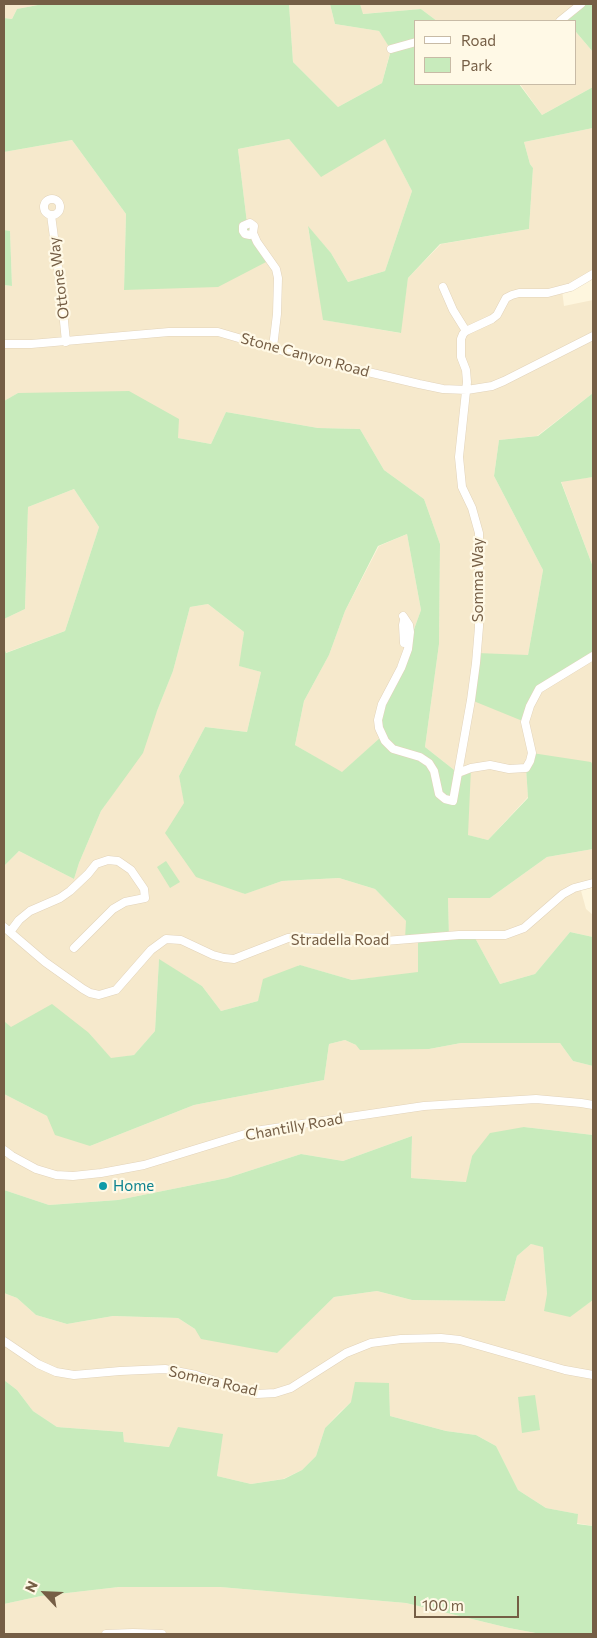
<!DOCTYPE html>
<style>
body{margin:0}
#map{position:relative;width:597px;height:1638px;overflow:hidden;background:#fef6de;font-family:Commissioner,sans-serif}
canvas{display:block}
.frame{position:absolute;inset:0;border:5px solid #755e45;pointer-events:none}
.legend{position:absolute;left:414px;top:20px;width:162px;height:65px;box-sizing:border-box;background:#fff9e6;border:1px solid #c8bba6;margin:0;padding:6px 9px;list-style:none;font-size:15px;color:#755e45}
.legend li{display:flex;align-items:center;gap:10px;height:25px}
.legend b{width:25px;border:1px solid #c8bba6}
.north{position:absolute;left:20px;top:1568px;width:50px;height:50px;-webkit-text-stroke:4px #fff9e6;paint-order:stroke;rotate:295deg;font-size:14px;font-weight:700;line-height:20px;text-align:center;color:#755e45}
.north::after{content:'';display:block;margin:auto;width:18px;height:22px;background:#755e45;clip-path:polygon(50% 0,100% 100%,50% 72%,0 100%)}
.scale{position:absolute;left:414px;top:1596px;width:105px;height:22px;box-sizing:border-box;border:2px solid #755e45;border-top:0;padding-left:6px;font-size:15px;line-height:18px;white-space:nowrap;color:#755e45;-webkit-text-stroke:4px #fff9e6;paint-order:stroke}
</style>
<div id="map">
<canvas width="597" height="1638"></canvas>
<div class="frame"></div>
<ul class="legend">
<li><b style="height:6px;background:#fff"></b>Road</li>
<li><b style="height:14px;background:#c8ebbc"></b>Park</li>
</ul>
<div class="north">N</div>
<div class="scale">100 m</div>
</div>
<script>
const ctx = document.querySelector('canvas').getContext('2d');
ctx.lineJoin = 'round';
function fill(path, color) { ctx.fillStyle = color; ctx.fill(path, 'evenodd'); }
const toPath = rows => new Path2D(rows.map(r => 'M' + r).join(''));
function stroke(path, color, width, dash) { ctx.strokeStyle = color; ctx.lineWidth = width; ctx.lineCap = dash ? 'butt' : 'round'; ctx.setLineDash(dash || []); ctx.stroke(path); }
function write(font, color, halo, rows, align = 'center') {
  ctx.font = font + ' Commissioner,sans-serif'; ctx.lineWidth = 4.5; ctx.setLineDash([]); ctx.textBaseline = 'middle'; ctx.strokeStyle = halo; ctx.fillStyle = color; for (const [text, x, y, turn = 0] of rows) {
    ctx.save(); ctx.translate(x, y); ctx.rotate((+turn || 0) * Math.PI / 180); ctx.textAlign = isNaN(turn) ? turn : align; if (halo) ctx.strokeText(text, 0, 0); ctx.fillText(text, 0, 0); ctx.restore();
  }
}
const residential = toPath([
 [4,4,43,4,17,9,12,19,4,18],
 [289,4,330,4,335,24,379,31,391,49,382,83,338,107,293,62],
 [360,4,581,4,564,19,566,21,437,21,421,9,362,14],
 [576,32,593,52,593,87,542,115,520,84,576,84],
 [593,128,593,274,562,290,564,306,593,300,593,393,537,436,499,440,494,476,543,570,528,655,539,689,593,656,593,765,590,762,526,768,528,797,488,840,467,835,470,768,458,773,425,747,439,644,440,544,424,499,384,470,360,429,318,428,226,412,211,444,178,438,18,393,4,401,4,285,12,286,10,231,4,230,4,152,72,140,126,214,124,290,247,223,238,149,289,139,321,176,385,138,412,191,385,271,348,282,331,253,308,227,324,320,400,333,408,278,441,244,529,229,533,168,530,164,524,142],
 [593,477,593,567,561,481],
 [74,489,99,527,65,631,5,653,4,648,4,619,25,609,28,507],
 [407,534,421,610,405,654,382,736,342,773,295,745,304,701,329,655,345,611,379,546],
 [208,604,244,632,240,666,261,672,247,732,205,727,179,776,185,803,244,894,282,881,339,878,375,889,406,921,418,938,418,973,352,980,299,965,258,1001,221,1011,202,986,159,960,155,1031,134,1055,111,1059,89,1033,11,1028,4,1021,4,866,19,851,74,879,79,863,101,811,120,784,157,711,173,671,190,607],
 [593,849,593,883,580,887,586,909,593,915,593,937,570,932,535,974,500,984,474,936,449,936,448,898,490,898,547,857],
 [345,1040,356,1045,429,1049,461,1043,560,1043,573,1061,593,1066,593,1135,524,1127,472,1156,467,1182,411,1178,412,1136,343,1161,301,1154,227,1178,118,1200,49,1205,4,1190,4,1094,47,1116,90,1146,194,1105,324,1080,329,1044],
 [531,1244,543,1246,547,1294,570,1316,593,1300,593,1526,576,1523,577,1514,546,1508,518,1490,496,1446,476,1435,446,1431,390,1416,389,1383,351,1402,340,1412,325,1428,316,1456,302,1470,283,1479,251,1484,217,1476,222,1434,170,1447,124,1442,123,1432,57,1427,33,1411,17,1390,4,1380,4,1293,17,1298,36,1315,67,1324,113,1316,178,1318,195,1329,276,1353,334,1297,377,1291,412,1300,505,1301,517,1256],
 [119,1587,220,1587,406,1603,509,1628,541,1634,4,1634,4,1604,41,1596]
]);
const green = toPath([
 [43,4,289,4,293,62,338,107,382,83,391,50,379,31,335,24,330,4,360,4,363,14,421,9,437,21,416,21,416,84,519,84,542,115,593,87,593,128,524,142,530,164,533,168,529,229,440,244,408,278,401,333,323,320,308,226,331,253,348,282,385,271,412,191,385,139,321,177,289,139,238,149,247,223,255,229,270,260,218,287,124,290,126,214,72,140,4,152,4,18,12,19,17,9],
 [581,4,593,4,593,52,576,32,576,21,566,21,564,19],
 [4,230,10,231,12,286,4,285],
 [129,391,179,419,178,438,211,444,226,412,318,428,360,429,384,470,424,499,440,544,439,644,425,747,458,773,471,768,468,835,488,840,528,798,526,768,532,753,591,762,593,765,593,849,547,857,490,898,448,898,449,936,474,936,500,984,535,974,570,932,593,937,593,1066,573,1061,560,1043,461,1043,429,1049,360,1050,356,1045,345,1040,329,1044,324,1080,194,1105,90,1146,55,1135,47,1116,4,1094,4,1021,11,1027,52,1004,89,1033,111,1058,134,1055,155,1031,159,959,202,986,221,1011,258,1001,263,979,300,965,352,980,418,972,418,938,405,939,406,921,375,889,339,878,282,881,245,894,196,877,165,833,184,803,179,776,205,727,247,732,261,672,239,666,244,632,208,604,190,607,173,671,157,711,143,753,101,811,79,863,74,879,19,851,4,866,4,648,6,653,65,631,99,527,74,489,28,507,25,609,4,619,4,401,18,393],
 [407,534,421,610,405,654,382,704,379,728,382,736,342,772,295,745,304,701,329,655,345,611,378,546],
 [593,393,593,477,561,482,593,567,593,656,539,689,525,722,471,700,477,653,528,655,543,570,494,476,499,440,538,436],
 [166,861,180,882,170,888,157,867],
 [524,1127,593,1135,593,1300,570,1317,544,1311,547,1294,543,1247,531,1244,517,1256,505,1301,412,1300,377,1291,334,1297,277,1353,201,1339,195,1329,178,1318,113,1316,67,1324,36,1315,17,1298,4,1293,4,1190,49,1205,118,1200,227,1178,301,1154,343,1161,412,1136,411,1178,466,1182,472,1156,490,1133],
 [4,1380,17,1390,33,1411,57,1427,123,1432,124,1442,169,1447,178,1427,223,1434,217,1476,251,1484,284,1479,302,1470,316,1456,325,1428,351,1402,355,1382,389,1383,390,1416,446,1431,476,1435,496,1446,518,1490,546,1508,578,1514,577,1524,593,1526,593,1634,541,1634,509,1628,406,1603,220,1587,119,1587,41,1596,4,1604],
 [535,1395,540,1430,522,1433,518,1397]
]);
const minor = toPath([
 [560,21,581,4],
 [391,49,416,42],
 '44 207a8 8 0 1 1 16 0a8 8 0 1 1-16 0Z',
 [51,215,61,290,66,342],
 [253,233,250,235,245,234,243,231,243,226,250,223,254,226,253,233,257,242,276,269,278,278,277,314,273,347],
 [443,287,453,310,466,331],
 [4,344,31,344,169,332,218,332,300,356,419,384,443,389,467,390,492,386,504,381,593,336],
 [403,616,409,625,410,632,408,649,401,668,382,704,378,720,379,728,385,741,393,749,420,757,429,763,434,771,439,794,445,799,453,801,471,700,476,663,479,627,479,533,472,508,462,487,459,457,467,382,466,370,461,357,461,339,463,334,466,331,492,319,497,315,506,298,512,295,519,293,548,293,571,287,593,274],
 [404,643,403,625,404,620],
 [458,773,471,768,490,765,509,769,526,768,530,761,532,753,525,722,530,706,539,689,593,656],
 [4,927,45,962,83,989,90,993,99,995,116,990,151,950,166,939,181,940,213,955,224,958,234,959,288,938,299,937,385,941,459,935,505,935,524,928,563,894,574,888,593,883],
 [10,932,19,920,30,911,60,898,70,891,88,874,96,864,108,860,118,861,131,870,144,889,145,898,125,902,113,909,74,948],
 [4,1150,12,1156,36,1169,56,1175,73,1176,101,1173,144,1165,255,1131,424,1106,536,1099,581,1103,593,1105],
 [4,1341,38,1364,56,1372,74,1375,120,1371,165,1369,196,1375,257,1394,275,1393,291,1388,346,1353,371,1343,401,1339,441,1338,460,1340,565,1370,593,1375],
 [106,1634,133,1633,162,1634]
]);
const markers = [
 [103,1186,5,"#0f9aa8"]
];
const streetNames = [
 ["Ottone Way",59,278,-97],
 ["Stone Canyon Road",305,355,15],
 ["Somma Way",478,580,-90],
 ["Stradella Road",340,940],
 ["Chantilly Road",294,1127,-10],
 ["Somera Road",213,1381,13]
];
const cultureNames = [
 ["Home",113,1186]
];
fill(residential, '#f6e9cc');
fill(green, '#c8ebbc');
stroke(minor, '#e2d3ba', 9);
stroke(minor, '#fff', 8);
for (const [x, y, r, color] of markers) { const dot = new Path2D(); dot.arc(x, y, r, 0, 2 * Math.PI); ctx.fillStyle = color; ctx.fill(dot); stroke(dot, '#fff9e6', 2); }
write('15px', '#755e45', '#fff9e6', streetNames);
write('15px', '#0d838f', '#fff9e6', cultureNames, 'left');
</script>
